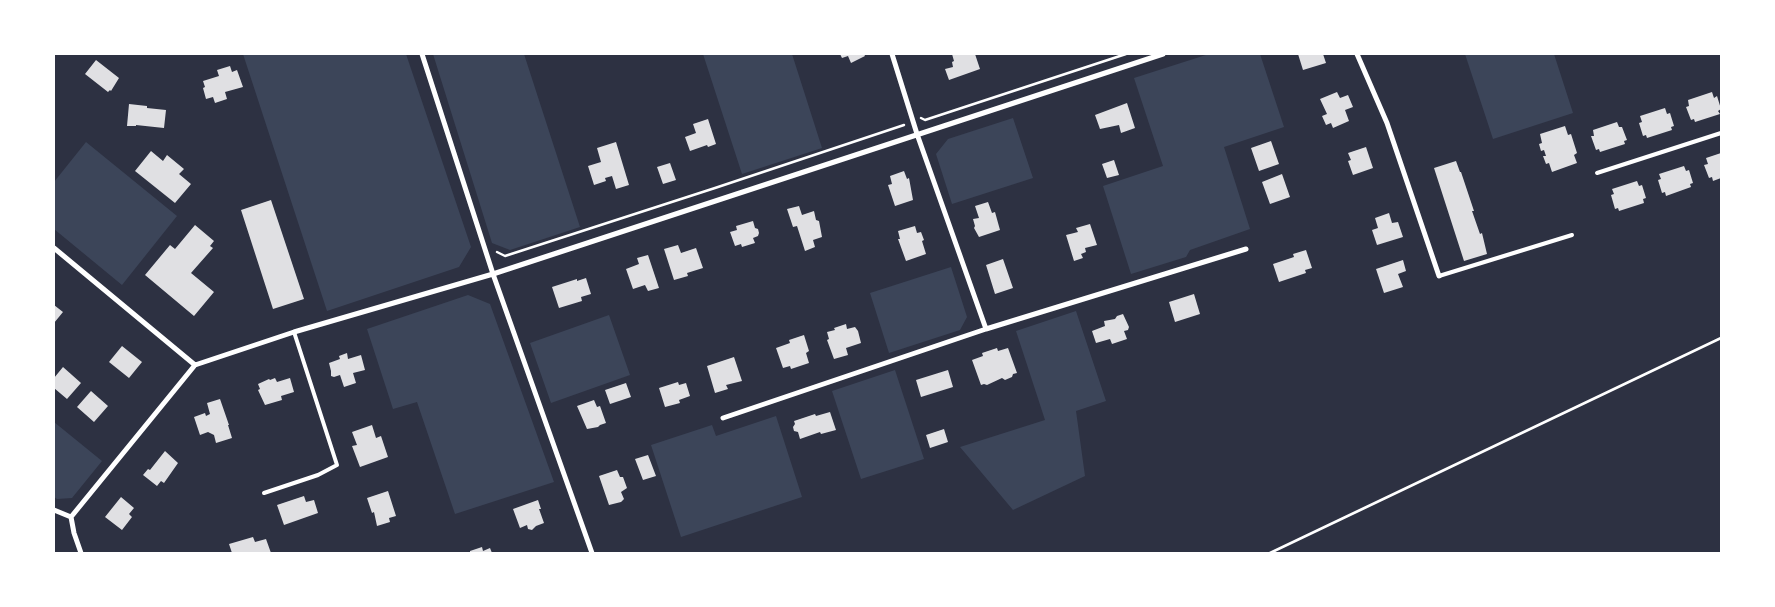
<!DOCTYPE html>
<style>
body{margin:0}
#map{position:relative;width:1775px;height:607px;overflow:hidden;background:#2d3142;font-family:"Playfair Display",serif}
canvas{display:block}
.frame{position:absolute;inset:0;border:55px solid #fff;pointer-events:none}
</style>
<div id="map">
<canvas width="1775" height="607"></canvas>
<div class="frame"></div>
</div>
<script>
const ctx = document.querySelector('canvas').getContext('2d');
ctx.lineJoin = 'round';
function fill(path, color) { ctx.fillStyle = color; ctx.fill(path, 'evenodd'); }
const toPath = rows => new Path2D(rows.map(r => 'M' + r).join(''));
function stroke(path, color, width, dash) { ctx.strokeStyle = color; ctx.lineWidth = width; ctx.lineCap = dash ? 'butt' : 'round'; ctx.setLineDash(dash || []); ctx.stroke(path); }
const green = toPath([
 [243,54,406,54,471,247,459,267,327,311],
 [433,54,524,54,580,227,510,250,492,243],
 [703,54,792,54,822,148,742,174],
 [1209,54,1260,54,1284,127,1224,147,1250,229,1190,250,1186,257,1131,274,1103,186,1163,166,1134,78],
 [1465,54,1554,54,1573,113,1493,139],
 [1013,118,1033,178,952,204,936,154,948,139],
 [86,142,177,216,122,285,54,229,54,182],
 [951,267,967,317,960,330,889,353,870,293],
 [468,295,490,304,554,482,455,514,417,402,393,409,367,329],
 [1076,311,1106,401,1076,411,1085,476,1013,510,960,447,1045,420,1016,331],
 [609,315,630,375,551,403,530,343],
 [895,370,924,459,861,479,832,391],
 [776,416,802,497,681,537,651,445,712,425,716,436],
 [54,422,102,461,72,498,57,499,54,497]
]);
const building = toPath([
 [840,54,864,54,865,56,851,63,848,56,842,58],
 [952,54,969,54,970,55,975,54,980,69,949,80,945,69,953,67,952,62,954,61],
 [1298,54,1323,54,1326,63,1303,70],
 [96,60,119,78,111,91,110,90,108,92,85,74],
 [230,66,232,72,237,70,243,87,225,92,227,99,215,103,213,97,206,99,203,88,205,87,203,81,219,76,217,70],
 [1337,92,1340,98,1348,95,1353,107,1345,110,1349,121,1333,128,1331,123,1326,125,1322,116,1327,114,1320,99],
 [1712,92,1714,98,1717,96,1721,109,1718,111,1720,114,1695,122,1694,119,1691,120,1686,107,1689,106,1688,100],
 [1127,103,1135,128,1121,133,1119,125,1100,129,1095,115],
 [129,104,147,106,147,108,166,110,164,128,136,125,136,126,127,126],
 [1665,108,1667,114,1670,113,1674,126,1671,127,1672,130,1647,138,1646,135,1643,136,1639,123,1642,122,1640,116],
 [708,119,716,144,708,147,707,145,690,151,685,137,696,133,693,124],
 [1617,122,1619,127,1622,127,1627,140,1624,141,1625,144,1600,152,1599,149,1596,150,1591,136,1594,136,1593,130],
 [1565,126,1568,135,1571,134,1577,153,1574,155,1577,163,1552,172,1549,163,1546,164,1543,156,1546,156,1544,150,1541,151,1539,144,1542,143,1540,134],
 [1271,141,1279,164,1259,171,1251,148],
 [616,142,629,185,616,189,612,176,605,178,606,181,594,185,588,166,601,162,597,148],
 [1366,147,1373,168,1353,175,1348,161,1351,160,1348,153],
 [151,151,163,161,167,155,184,169,179,174,191,184,175,203,135,171],
 [1721,153,1721,178,1713,181,1712,177,1709,178,1704,165,1708,164,1706,158],
 [1114,160,1119,175,1107,178,1102,164],
 [1456,161,1460,172,1461,172,1474,211,1472,211,1480,234,1482,233,1487,254,1464,261,1434,168],
 [670,163,676,180,663,184,657,167],
 [1684,166,1686,171,1689,170,1693,183,1690,184,1691,187,1666,196,1665,192,1662,193,1658,180,1661,179,1659,174],
 [904,171,907,179,909,178,913,200,895,206,888,185,892,184,890,176],
 [1282,174,1290,197,1270,204,1262,182],
 [1637,181,1639,186,1642,185,1646,198,1643,199,1644,203,1619,211,1618,208,1615,209,1611,195,1614,194,1612,189],
 [271,200,304,299,273,309,241,210],
 [988,202,992,213,995,212,1000,230,979,237,974,228,975,226,973,219,979,218,975,206],
 [799,206,802,215,814,211,816,220,819,221,822,237,813,240,815,247,805,251,797,226,793,227,787,209],
 [1389,213,1392,223,1398,222,1403,237,1377,245,1372,230,1378,228,1375,218],
 [753,221,755,228,758,229,759,233,758,236,753,238,755,243,742,247,741,244,735,246,730,232,737,230,736,226],
 [1090,224,1097,245,1085,248,1086,252,1081,254,1083,258,1074,261,1066,235,1078,232,1076,228],
 [195,225,214,241,210,246,213,248,191,273,214,292,194,316,145,275,170,245,175,249],
 [915,226,917,233,921,232,924,240,922,241,926,254,906,261,898,239,900,239,898,231],
 [678,245,681,253,696,248,703,268,687,273,688,276,674,280,664,249],
 [1306,250,1312,268,1305,270,1306,273,1279,282,1273,264,1294,257,1293,254],
 [648,255,659,288,648,291,645,285,633,289,626,269,639,264,637,258],
 [1003,259,1013,288,995,294,986,265],
 [1403,260,1406,271,1398,274,1403,287,1384,293,1376,269],
 [586,278,591,294,581,297,582,301,559,308,552,287,577,279,577,281],
 [1194,294,1200,314,1175,322,1169,302],
 [54,305,63,312,54,323],
 [1123,314,1129,327,1128,330,1124,331,1127,339,1112,344,1110,339,1096,343,1092,331,1105,326,1104,321,1115,319,1117,316],
 [846,324,847,329,855,327,858,331,861,343,846,348,848,355,834,359,827,340,829,339,827,332,835,330,834,328],
 [804,335,809,351,806,353,809,363,791,369,790,366,783,368,776,348,790,343,789,340],
 [122,346,142,362,129,378,109,362],
 [997,348,998,351,1008,348,1017,373,1013,374,1012,377,1005,380,1002,378,987,385,984,384,981,385,972,360,983,356,982,353],
 [347,353,348,359,361,355,365,370,353,373,356,383,344,387,340,375,334,377,331,376,331,371,329,363,340,359,339,356],
 [734,357,742,381,726,385,728,389,715,393,707,366],
 [63,367,81,383,67,399,54,388,54,378],
 [948,370,953,387,921,397,916,380],
 [275,378,277,382,290,378,294,392,281,396,282,400,265,405,258,390,260,389,258,384,269,379,270,380],
 [678,382,679,385,686,383,690,396,679,400,680,403,665,407,659,388],
 [626,383,631,397,610,404,605,390],
 [91,391,108,406,94,422,77,407],
 [220,399,229,425,228,425,232,438,216,443,214,435,208,432,200,435,194,417,205,413,206,416,210,414,207,403],
 [594,400,597,407,600,406,606,423,600,425,598,427,587,429,577,406],
 [830,412,836,430,821,434,820,432,800,439,798,432,794,431,793,427,795,424,794,421,815,414,816,416],
 [372,425,376,438,381,436,388,457,360,467,352,446,357,445,352,432],
 [944,429,948,442,930,448,926,435],
 [165,451,178,463,164,483,161,481,157,486,143,475,148,469,150,470],
 [648,455,656,476,643,480,635,459],
 [617,470,620,477,623,477,627,488,621,492,624,499,621,502,609,505,599,476],
 [388,491,396,516,389,518,390,522,377,526,374,512,372,513,367,498],
 [304,496,306,502,314,500,318,513,284,525,277,505],
 [121,497,134,508,129,514,132,517,122,530,105,517],
 [538,500,541,509,539,509,544,523,536,526,532,530,528,529,527,525,520,528,513,509],
 [253,537,255,542,266,539,271,553,232,553,229,544],
 [482,547,483,551,490,548,492,553,470,553,470,551]
]);
const path = toPath([
 [921,118,925,120,1126,54],
 [497,252,505,256,715,188,904,125],
 [1270,553,1721,338]
]);
const service = toPath([
 [1597,173,1721,133],
 [1439,276,1572,235],
 [264,493,318,475,337,465,294,332]
]);
const minor = toPath([
 [422,54,493,274,592,553],
 [892,54,917,134,986,329],
 [1357,54,1387,123,1439,276],
 [54,248,195,365,294,332,493,274,1163,54],
 [723,418,986,329,1246,249],
 [54,510,71,517],
 [71,517,195,365],
 [71,517,74,533,81,553]
]);
fill(green, '#3c4559');
fill(building, '#e0e0e3');
stroke(path, '#fff', 2.5);
stroke(service, '#fff', 4);
stroke(minor, '#fff', 5);
</script>
